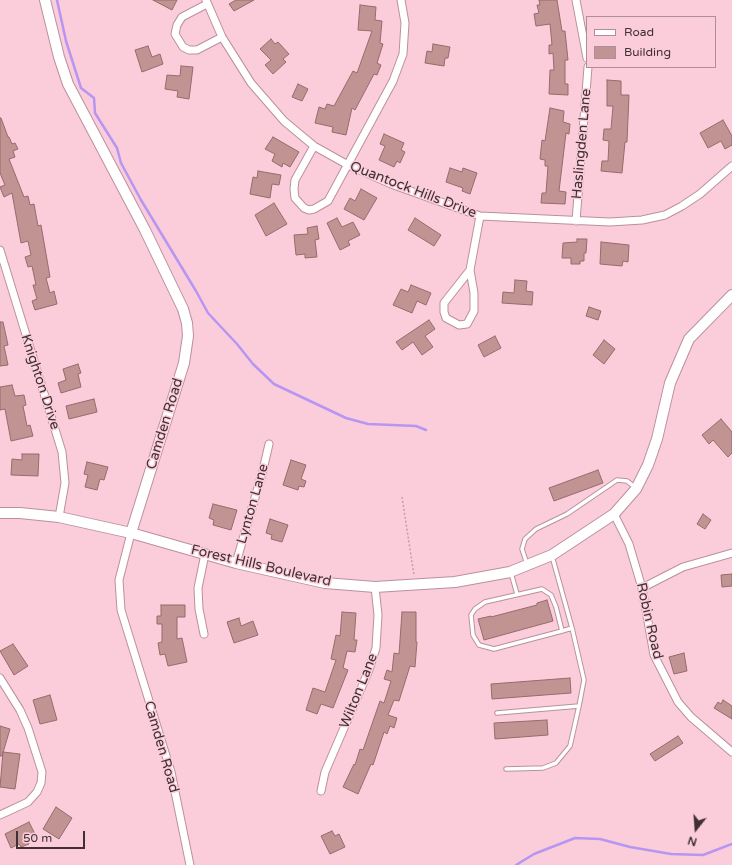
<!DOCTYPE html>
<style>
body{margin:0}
#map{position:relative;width:732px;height:865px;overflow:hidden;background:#fbcddb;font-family:"Varela Round",sans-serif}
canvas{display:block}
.legend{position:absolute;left:586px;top:16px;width:130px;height:52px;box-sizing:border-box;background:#fbcddb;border:1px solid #b08e98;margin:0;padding:5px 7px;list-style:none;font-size:12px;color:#402f34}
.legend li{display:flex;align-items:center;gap:8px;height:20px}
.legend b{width:20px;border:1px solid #b08e98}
.north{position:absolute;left:676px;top:809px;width:40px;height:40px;-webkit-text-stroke:3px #fbcddb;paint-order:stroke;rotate:197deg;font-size:11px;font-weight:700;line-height:16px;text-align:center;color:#402f34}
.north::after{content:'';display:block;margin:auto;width:14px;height:18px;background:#402f34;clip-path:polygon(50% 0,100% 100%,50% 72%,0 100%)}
.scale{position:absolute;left:16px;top:831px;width:69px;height:18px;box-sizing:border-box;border:2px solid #402f34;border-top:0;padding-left:5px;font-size:12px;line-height:14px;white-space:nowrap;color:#402f34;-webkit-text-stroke:3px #fbcddb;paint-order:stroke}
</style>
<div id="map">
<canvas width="732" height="865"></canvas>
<ul class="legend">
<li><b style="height:5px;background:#fff"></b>Road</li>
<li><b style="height:11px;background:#c19493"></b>Building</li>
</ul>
<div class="north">N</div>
<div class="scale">50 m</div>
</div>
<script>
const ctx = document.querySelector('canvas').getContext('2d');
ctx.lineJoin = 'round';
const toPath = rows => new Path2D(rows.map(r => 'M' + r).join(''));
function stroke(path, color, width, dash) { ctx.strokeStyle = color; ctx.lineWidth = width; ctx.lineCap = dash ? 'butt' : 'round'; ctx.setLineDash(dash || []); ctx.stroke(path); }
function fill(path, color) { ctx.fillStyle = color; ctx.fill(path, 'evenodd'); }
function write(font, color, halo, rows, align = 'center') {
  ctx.font = font + ' "Varela Round",sans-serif'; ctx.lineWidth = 3; ctx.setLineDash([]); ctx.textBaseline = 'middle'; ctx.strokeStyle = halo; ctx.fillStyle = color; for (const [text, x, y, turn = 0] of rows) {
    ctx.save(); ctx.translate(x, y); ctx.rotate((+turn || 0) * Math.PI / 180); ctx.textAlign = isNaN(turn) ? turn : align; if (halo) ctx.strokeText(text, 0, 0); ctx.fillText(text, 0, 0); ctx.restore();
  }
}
const stream = toPath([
 [57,0,66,41,81,88,94,98,95,113,117,148,121,163,141,200,196,291,208,313,237,344,253,364,274,384,346,418,368,424,416,426,426,430],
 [516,865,534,854,575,838,600,839,630,847,671,854,703,855,732,844]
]);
const building = toPath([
 [153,0,177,0,172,10,153,0],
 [236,0,254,0,234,11,229,4,236,0],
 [539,0,557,0,562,31,565,31,568,60,565,60,565,84,568,84,568,95,549,94,550,70,554,70,553,53,549,54,549,45,552,45,550,24,536,26,534,14,539,13,537,5,540,5,539,0],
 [360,5,376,7,375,20,382,21,380,43,383,44,377,63,381,65,377,75,374,74,355,110,352,108,346,135,332,132,333,127,315,123,319,107,325,109,327,104,334,106,353,71,357,73,372,31,358,30,360,5],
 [271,39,275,44,278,42,289,54,283,59,286,62,273,74,265,65,271,60,260,49,271,39],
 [433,44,450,47,448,58,445,58,444,66,425,63,427,51,432,52,433,44],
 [148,46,152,57,160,54,163,64,142,72,135,50,148,46],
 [181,66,193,67,189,99,177,97,178,91,165,89,167,75,180,76,181,66],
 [607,80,621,81,621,95,629,95,627,142,625,142,622,173,601,171,602,161,608,161,609,141,603,140,604,129,611,129,613,106,607,106,607,80],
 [298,84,308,89,302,101,292,97,298,84],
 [550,108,564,111,563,122,570,124,569,134,566,133,559,191,566,192,565,204,541,203,542,193,546,193,548,166,545,166,545,160,540,159,542,140,545,141,550,108],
 [0,118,1,118,8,137,9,137,12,144,15,143,18,149,13,151,15,157,9,159,24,197,28,196,30,205,34,204,38,226,41,225,50,277,46,278,50,293,54,291,57,304,35,310,32,301,37,299,33,285,36,285,32,266,28,267,25,257,31,255,28,241,21,243,12,193,4,197,0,187,5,185,0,173,0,118],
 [723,120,732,136,732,145,725,149,721,141,708,148,700,133,723,120],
 [384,134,404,143,401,150,405,152,400,163,397,161,394,167,379,160,385,146,380,144,384,134],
 [273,137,299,152,290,167,283,163,282,167,272,161,275,154,265,149,273,137],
 [450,168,462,172,463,168,477,173,470,194,462,191,463,188,446,182,450,168],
 [258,171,281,175,279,185,272,184,270,198,250,194,253,177,257,178,258,171],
 [361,189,377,198,364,220,344,209,350,198,355,201,361,189],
 [274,203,287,224,266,236,255,215,274,203],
 [337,218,342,227,353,222,360,235,348,241,350,245,340,250,327,223,337,218],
 [415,218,441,235,434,246,408,230,415,218],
 [317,226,319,239,315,240,317,257,305,258,305,254,296,255,294,235,308,234,307,228,317,226],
 [577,239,587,239,586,253,584,253,584,261,580,261,580,264,571,264,571,258,562,258,563,243,577,242,577,239],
 [601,242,629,245,628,262,623,261,622,266,600,264,601,242],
 [515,280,527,281,526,291,533,292,532,305,502,303,503,292,514,293,515,280],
 [411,285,431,293,426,305,417,301,412,313,393,305,401,289,408,292,411,285],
 [589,307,601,311,598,320,586,316,589,307],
 [429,320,435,329,425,336,433,347,422,355,413,342,402,350,396,342,429,320],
 [0,322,3,322,8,345,4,346,8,365,0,366,0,322],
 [495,336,501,348,484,357,478,345,495,336],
 [604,340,615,349,604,364,593,355,604,340],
 [78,364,81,373,78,374,81,387,61,393,58,383,66,380,63,369,78,364],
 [12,385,15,396,24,395,26,405,23,406,27,426,30,425,33,436,11,441,5,409,0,410,0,387,12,385],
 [94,399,97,412,69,419,66,406,94,399],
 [721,419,732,432,732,453,728,457,713,440,709,444,702,435,721,419],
 [22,454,39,454,38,476,11,475,12,459,22,460,22,454],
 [291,460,306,465,301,479,306,481,304,487,299,486,298,490,283,485,291,460],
 [87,462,108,467,104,480,100,479,97,490,85,487,88,475,84,474,87,462],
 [598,470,603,483,554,501,549,488,598,470],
 [213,504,237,510,231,530,213,525,214,520,209,518,213,504],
 [703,514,711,520,705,529,697,524,703,514],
 [270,519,288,525,282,542,271,539,272,535,266,533,270,519],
 [732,574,732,586,722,587,721,575,732,574],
 [547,600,553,621,484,640,478,619,491,616,491,617,537,605,537,603,547,600],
 [161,605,185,605,185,617,177,617,177,639,182,638,187,662,168,666,165,654,160,655,158,643,162,642,162,624,157,624,157,616,161,616,161,605],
 [342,612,356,613,354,640,357,640,355,652,347,651,343,668,348,670,333,708,321,704,317,714,306,710,313,688,325,692,336,660,331,659,336,635,340,636,342,612],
 [402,612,416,612,416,642,417,642,415,667,410,666,399,701,394,700,388,715,397,718,394,728,390,726,387,734,384,732,373,765,371,764,358,794,343,787,354,764,355,765,360,749,363,750,380,701,384,703,391,681,384,679,387,670,392,672,394,653,399,654,402,612],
 [239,618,241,626,253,621,258,635,234,643,227,622,239,618],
 [13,644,28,666,14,675,0,651,13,644],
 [684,653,687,671,674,674,669,657,684,653],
 [570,678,571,693,492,699,491,684,570,678],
 [50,695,57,720,40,724,33,700,50,695],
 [723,700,732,706,732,719,714,708,718,702,721,704,723,700],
 [547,720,548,735,495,739,494,723,547,720],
 [0,726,10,729,2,756,0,756,0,726],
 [678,736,683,743,655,761,650,754,678,736],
 [3,752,20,754,15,789,0,787,3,752],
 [56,807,72,818,59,839,43,829,56,807],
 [29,822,36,836,27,840,29,844,21,847,19,844,11,848,5,834,29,822],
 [332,831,335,836,339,834,345,847,330,854,321,836,332,831]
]);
const path = toPath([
 [402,497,414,575]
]);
const lane = toPath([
 [527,564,522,549,525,539,536,529,567,514,617,480,627,481,636,488],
 [511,573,517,594],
 [562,631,556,607,551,595,542,589,485,602,475,609,471,615,473,635,479,645,494,649,562,631,572,628],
 [497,713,579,706],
 [506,769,543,768,556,763,570,746,579,706,584,680,572,628,552,556]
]);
const street = toPath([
 [206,0,222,37,251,83,284,121,314,146,348,165,391,184,480,216,610,222,642,220,665,215,682,206,700,194,732,166],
 [576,0,587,58],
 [207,4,182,17,177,25,175,34,183,47,189,50,197,50,222,37],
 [314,146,295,180,294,189,295,198,304,208,309,210,314,209,328,201,393,81,403,54,405,23,401,0],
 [576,221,588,67],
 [0,250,62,452,65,483,59,517],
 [470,270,474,293,474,311,467,324,459,325,446,318,444,312,444,303,470,270,480,216],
 [614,514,629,544,642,588,654,655,678,702,691,717,732,752],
 [131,533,119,580,121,610,171,772,190,865],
 [236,563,263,470,269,444],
 [642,588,683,567,732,553],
 [204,634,199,609,198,588,205,554],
 [0,678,20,710,28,728,42,772,41,783,37,792,28,802,0,815],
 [321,791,325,772,369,670,376,648,378,615,375,587]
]);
const secondary = toPath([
 [45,0,59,57,68,84,145,230,183,309,187,323,188,336,184,363,131,533],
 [0,513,20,513,59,517,131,533,236,563,325,583,375,587,455,582,510,572,552,555,614,514,636,489,648,465,657,439,670,383,689,339,732,295]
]);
const streetNames = [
 ["Haslingden Lane",582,144,-85],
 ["Quantock Hills Drive",413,190,21],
 ["Knighton Drive",40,382,72],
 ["Camden Road",165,424,-73],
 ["Lynton Lane",253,504,-74],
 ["Forest Hills Boulevard",261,566,13],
 ["Robin Road",649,621,77],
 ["Wilton Lane",359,691,-68],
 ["Camden Road",161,747,74]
];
stroke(stream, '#b696f1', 2.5);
fill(building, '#c19493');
stroke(building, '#966b6b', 1);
stroke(lane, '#bb909d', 5.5);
stroke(street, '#bb909d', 9);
stroke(secondary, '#bb909d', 12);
stroke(path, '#c29da8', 1.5, [2, 2]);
stroke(lane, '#fff', 3.5);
stroke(street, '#fff', 7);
stroke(secondary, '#fff', 10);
write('14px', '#402f34', '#fbcddb', streetNames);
</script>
